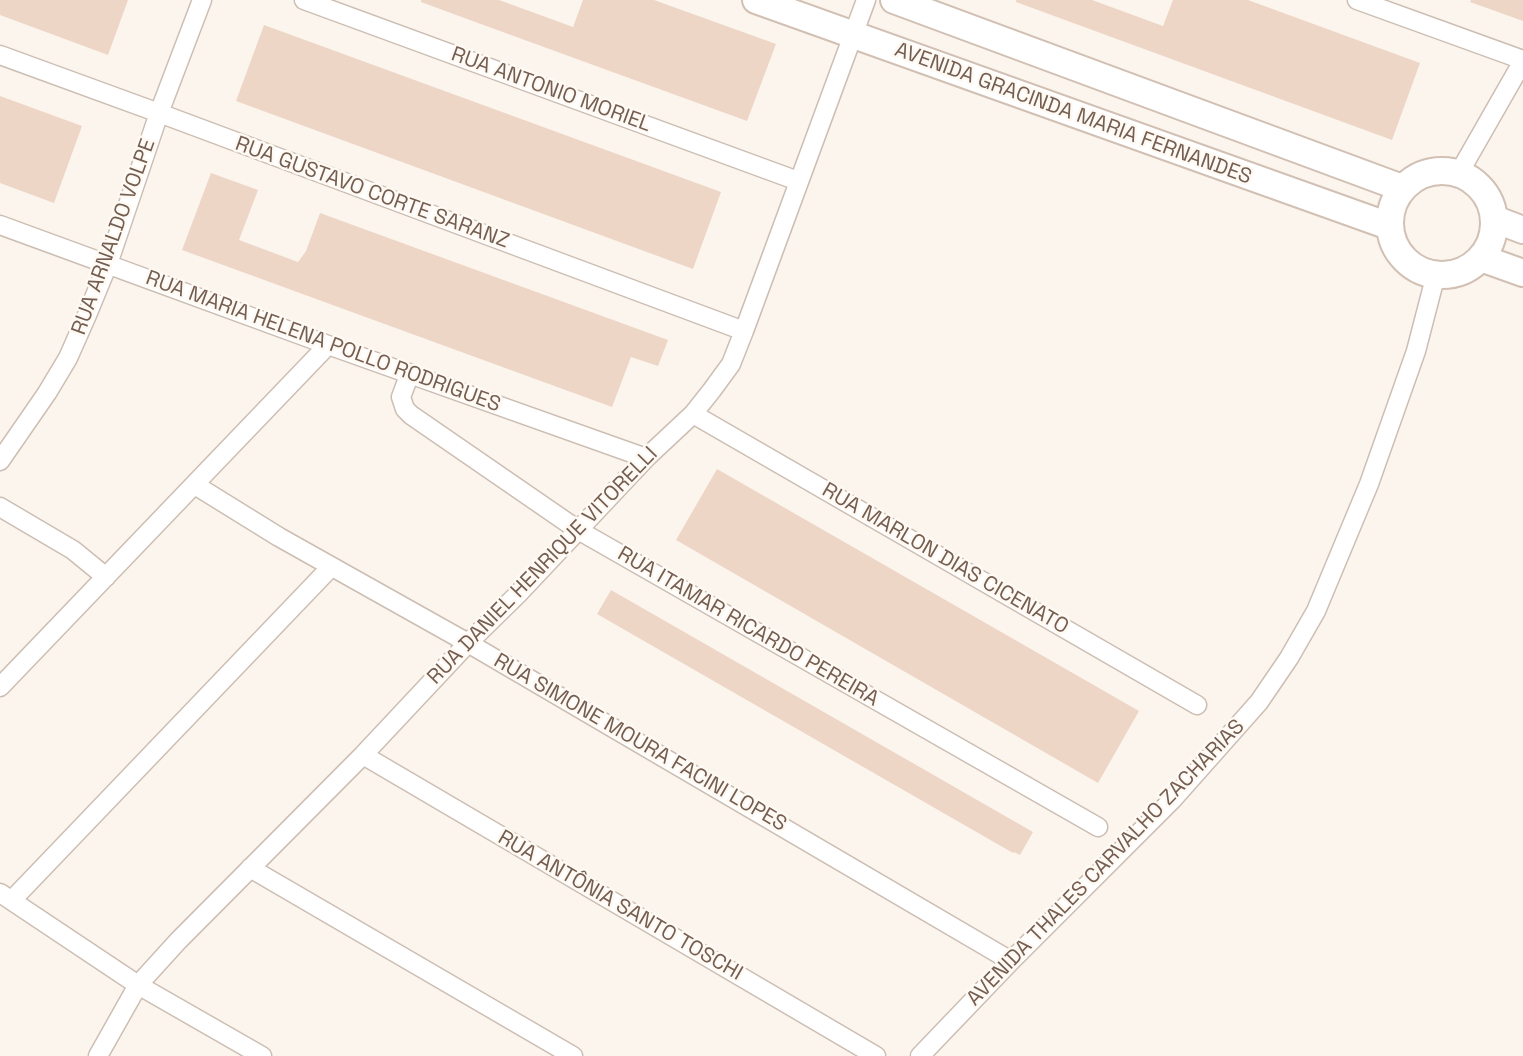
<!DOCTYPE html>
<meta charset="utf-8">
<style>
body{margin:0}
canvas{display:block;background:#fbf5ed}
</style>
<canvas width="1523" height="1056"></canvas>
<script>
const ctx = document.querySelector('canvas').getContext('2d');
ctx.lineJoin = 'round';
function fill(path, color) { ctx.fillStyle = color; ctx.fill(path, 'evenodd'); }
const toPath = rows => new Path2D(rows.map(r => 'M' + r).join(''));
function stroke(path, color, width, dash) { ctx.strokeStyle = color; ctx.lineWidth = width; ctx.lineCap = dash ? 'butt' : 'round'; ctx.setLineDash(dash || []); ctx.stroke(path); }
function write(font, color, halo, rows, align = 'center') {
  ctx.font = font + ' "Space Grotesk",sans-serif'; ctx.lineWidth = 5; ctx.setLineDash([]); ctx.textBaseline = 'middle'; ctx.strokeStyle = halo; ctx.fillStyle = color; for (const [text, x, y, turn = 0] of rows) {
    ctx.save(); ctx.translate(x, y); ctx.rotate((+turn || 0) * Math.PI / 180); ctx.textAlign = isNaN(turn) ? turn : align; if (halo) ctx.strokeText(text, 0, 0); ctx.fillText(text, 0, 0); ctx.restore();
  }
}
const building = toPath([
 [0,0,128,0,108,55,0,15],
 [421,0,499,0,573,27,583,0,654,0,776,44,747,121,467,19,421,2],
 [1016,0,1092,0,1163,26,1173,0,1248,0,1420,63,1392,140,1016,2],
 [1471,0,1523,0,1523,21,1470,2],
 [264,25,721,192,693,269,236,101],
 [0,96,82,126,54,203,0,183],
 [211,173,258,190,239,240,298,262,306,251,320,213,668,340,658,366,631,357,612,407,182,250],
 [717,469,1139,711,1098,783,676,540],
 [611,590,1033,832,1020,855,1014,852,1013,853,597,614]
]);
const street = toPath([
 [304,0,798,181],
 [1357,0,1523,60],
 [0,55,159,113,744,331],
 [1459,173,1523,61],
 [0,225,328,345,646,458],
 [410,373,401,397,405,409,411,415,578,530,1098,827],
 [693,414,1197,705],
 [0,461,47,393,68,358,87,315,108,264,159,113,202,0],
 [195,485,279,537,468,643,1011,961],
 [0,507,73,550,106,577],
 [0,687,328,345],
 [363,755,876,1056],
 [250,868,573,1056],
 [0,893,138,985,262,1056],
 [12,900,331,567],
 [98,1056,138,985,178,941,363,755,468,643,518,594,646,458,693,414,712,390,731,364,744,331,866,0],
 [920,1056,1011,961,1172,800,1259,702,1289,658,1316,611,1369,484,1416,351,1436,274]
]);
const secondary = toPath([
 [756,0,1389,226],
 [894,0,1402,188],
 '1390 223a52 52 0 1 1 104 0a52 52 0 1 1-104 0Z',
 [1494,219,1523,230],
 [1481,258,1523,273]
]);
const streetNames = [
 ["RUA ANTONIO MORIEL",551,90,20],
 ["AVENIDA GRACINDA MARIA FERNANDES",1073,114,20],
 ["RUA GUSTAVO CORTE SARANZ",372,193,20],
 ["RUA ARNALDO VOLPE",114,237,-70],
 ["RUA MARIA HELENA POLLO RODRIGUES",323,342,20],
 ["RUA MARLON DIAS CICENATO",945,559,30],
 ["RUA DANIEL HENRIQUE VITORELLI",543,566,-46],
 ["RUA ITAMAR RICARDO PEREIRA",748,627,30],
 ["RUA SIMONE MOURA FACINI LOPES",640,743,30],
 ["AVENIDA THALES CARVALHO ZACHARIAS",1106,863,-46],
 ["RUA ANTÔNIA SANTO TOSCHI",620,906,30]
];
fill(building, '#eed6c7');
stroke(street, '#cdbeb3', 21);
stroke(secondary, '#d1c0b3', 30);
stroke(street, '#fff', 18);
stroke(secondary, '#fff', 26);
write('21px', '#745e51', '#fef9f3', streetNames);
</script>
